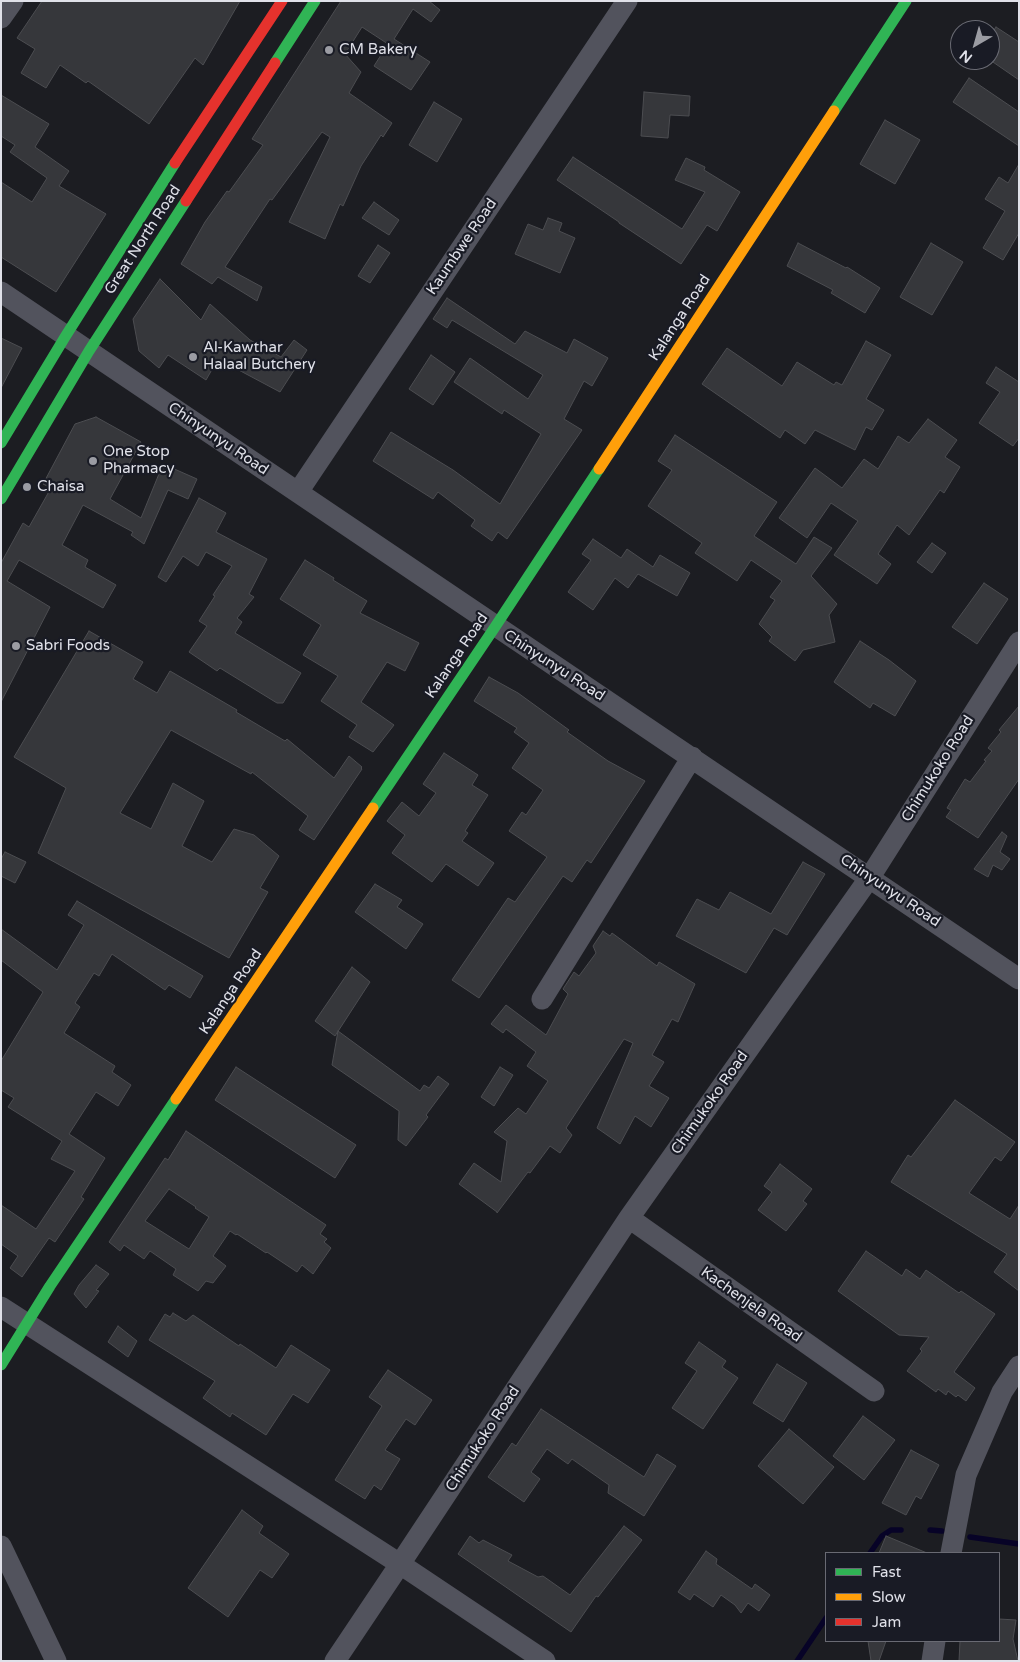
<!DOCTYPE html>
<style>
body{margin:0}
#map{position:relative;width:1020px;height:1662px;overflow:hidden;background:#1c1d22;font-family:"Varela Round",sans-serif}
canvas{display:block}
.frame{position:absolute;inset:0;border:2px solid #e0e1e9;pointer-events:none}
.legend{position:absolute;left:825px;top:1552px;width:175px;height:90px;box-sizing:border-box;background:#191b25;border:1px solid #696a73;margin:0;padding:6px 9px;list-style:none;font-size:15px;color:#e0e1e9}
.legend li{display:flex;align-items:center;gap:10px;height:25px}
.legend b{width:25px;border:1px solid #696a73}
.north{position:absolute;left:950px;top:20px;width:50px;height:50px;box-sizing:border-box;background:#191b25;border:1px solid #696a73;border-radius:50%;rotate:218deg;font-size:14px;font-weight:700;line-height:20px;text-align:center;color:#e0e1e9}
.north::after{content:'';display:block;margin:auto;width:18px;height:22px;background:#9b9ca3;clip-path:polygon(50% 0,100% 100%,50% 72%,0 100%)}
</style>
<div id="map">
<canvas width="1020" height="1662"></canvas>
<div class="frame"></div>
<ul class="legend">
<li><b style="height:6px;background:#30b455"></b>Fast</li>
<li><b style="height:6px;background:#ff9f0a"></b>Slow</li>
<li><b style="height:6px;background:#e5322d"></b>Jam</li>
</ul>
<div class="north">N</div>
</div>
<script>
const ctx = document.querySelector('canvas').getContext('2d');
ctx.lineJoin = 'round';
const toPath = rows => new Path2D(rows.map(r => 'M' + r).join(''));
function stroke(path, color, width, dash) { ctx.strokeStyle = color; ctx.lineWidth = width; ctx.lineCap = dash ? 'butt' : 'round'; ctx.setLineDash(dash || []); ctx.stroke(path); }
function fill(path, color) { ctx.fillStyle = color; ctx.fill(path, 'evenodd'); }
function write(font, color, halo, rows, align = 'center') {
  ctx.font = font + ' "Varela Round",sans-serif'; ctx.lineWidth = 4.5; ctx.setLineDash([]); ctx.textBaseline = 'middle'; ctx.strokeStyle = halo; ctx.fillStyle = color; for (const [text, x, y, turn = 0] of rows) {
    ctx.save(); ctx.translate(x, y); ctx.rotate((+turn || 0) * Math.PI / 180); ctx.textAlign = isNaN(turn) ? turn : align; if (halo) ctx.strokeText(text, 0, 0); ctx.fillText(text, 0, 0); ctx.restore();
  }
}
const stream = toPath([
 [930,1530,942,1531],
 [970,1537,1019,1544],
 [870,1553,882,1536,891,1530,901,1530],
 [797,1661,826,1618]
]);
const building = toPath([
 [42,1,240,1,203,65,195,58,149,124,88,81,86,83,60,65,46,88,21,73,35,49,17,38,42,1],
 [341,1,429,1,440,10,431,22,413,9,394,39,430,62,411,90,374,66,388,44,362,27,345,54,361,72,349,93,392,123,383,137,381,135,361,166,343,206,340,204,325,239,289,222,330,137,322,132,272,200,270,199,225,267,262,287,257,301,218,277,212,284,181,264,205,222,227,191,229,192,263,145,252,139,341,1],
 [996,27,1019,42,1019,80,990,60,990,36,996,27],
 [969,78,1019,112,1019,146,953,102,969,78],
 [644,92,690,96,689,116,670,115,668,138,641,136,644,92],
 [1,95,49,124,35,147,69,171,59,186,106,214,56,292,1,257,1,182,32,202,47,178,10,152,15,145,1,136,1,95],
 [434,102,462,119,437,162,409,145,434,102],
 [885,120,920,140,895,184,860,164,885,120],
 [573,157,682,229,705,192,675,180,686,158,705,167,704,170,740,192,717,231,707,225,681,264,619,223,619,222,557,180,573,157],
 [1019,164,1019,233,1003,260,983,248,1005,211,985,199,999,177,1008,183,1019,164],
 [374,202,399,220,389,235,362,218,374,202],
 [548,218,562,223,559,231,575,238,560,273,515,254,528,224,543,230,548,218],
 [798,243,846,268,847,267,880,288,865,313,831,293,833,290,787,266,798,243],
 [931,243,963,262,932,315,900,297,931,243],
 [378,245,390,253,370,283,358,276,378,245],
 [160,279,201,320,210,304,250,340,281,357,294,340,307,350,280,392,218,359,206,380,168,355,159,368,139,351,133,319,160,279],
 [447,298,515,344,525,331,567,353,574,339,608,358,592,386,584,381,564,419,582,430,507,539,498,532,492,541,471,526,475,520,438,492,433,499,373,461,391,432,453,470,500,504,541,434,504,410,502,414,454,382,470,358,528,399,543,375,452,320,447,328,433,319,447,298],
 [1,338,22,348,1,388,1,338],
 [866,341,891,355,866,399,884,410,872,430,866,427,855,450,815,430,805,444,785,430,780,438,702,384,727,348,782,386,797,362,834,385,836,382,842,385,866,341],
 [431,355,455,372,433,405,409,389,431,355],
 [996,367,1019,382,1019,438,1013,446,979,423,1000,392,986,383,996,367],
 [96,417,141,442,110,499,141,518,163,464,197,479,188,499,168,490,144,544,131,535,133,532,83,505,62,545,88,560,85,567,116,585,103,608,19,560,7,581,50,607,1,702,1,563,23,523,29,527,51,488,43,484,75,424,96,417],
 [928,419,957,440,945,457,960,467,944,493,940,490,909,535,897,525,878,554,891,564,877,584,834,555,858,521,831,503,807,538,779,518,815,468,842,488,864,459,878,469,898,436,909,443,928,419],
 [675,435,777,502,754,536,796,564,814,537,832,548,811,576,837,604,829,615,835,642,803,650,795,661,769,641,772,637,759,624,775,600,770,597,782,581,751,560,737,581,695,553,702,543,648,506,672,470,658,461,675,435],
 [199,498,226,513,216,532,267,559,249,594,254,597,237,618,242,622,235,633,301,673,283,703,277,703,220,668,217,671,189,652,207,626,199,621,215,596,213,595,232,566,206,552,198,566,183,556,166,582,158,577,199,498],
 [593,539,621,558,627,549,653,567,660,555,690,573,677,596,638,574,628,588,615,578,593,610,568,592,591,560,582,554,593,539],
 [932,543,946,553,932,573,917,562,932,543],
 [305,560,334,578,333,580,367,601,360,613,419,643,405,671,387,662,361,702,394,725,373,752,349,737,357,725,321,701,338,676,303,655,321,625,280,599,305,560],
 [984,583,1008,599,977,644,952,627,984,583],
 [89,631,143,662,133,679,157,693,170,671,237,710,236,712,285,741,287,739,334,778,349,756,362,767,361,768,362,769,314,840,299,830,308,816,252,772,251,774,171,730,120,813,151,829,173,783,204,801,182,846,212,862,234,829,254,835,279,856,260,888,268,892,229,958,38,853,66,788,14,757,89,631],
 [860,641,889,660,916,681,895,716,873,703,870,708,834,682,860,641],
 [489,677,518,693,569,730,567,732,608,761,645,781,591,863,587,860,572,882,563,876,479,998,452,980,508,898,515,902,547,857,509,831,522,812,526,815,543,790,512,768,529,743,514,732,517,728,474,701,489,677],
 [1019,706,1019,779,978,838,946,817,951,810,947,808,965,779,970,782,986,761,984,760,992,751,988,748,1001,732,999,730,1019,706],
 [444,753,478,775,472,785,488,795,465,831,468,833,462,841,494,863,478,886,446,864,432,882,392,853,405,835,387,821,402,802,419,816,436,793,423,784,444,753],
 [1002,832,1007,836,1000,852,1010,859,1002,870,993,865,988,877,974,869,1002,832],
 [5,852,26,862,15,883,1,876,1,859,5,852],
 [803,862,825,874,787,935,774,928,746,973,676,936,697,899,719,910,730,892,771,914,803,862],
 [375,884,402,900,397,907,423,924,406,949,355,912,375,884],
 [77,901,203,976,190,998,169,985,165,990,112,954,99,976,94,973,75,1003,80,1007,64,1033,115,1066,112,1072,131,1085,118,1106,96,1092,69,1134,105,1158,81,1197,84,1199,55,1242,49,1238,22,1277,10,1268,18,1256,1,1244,1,1205,36,1229,75,1171,51,1159,62,1141,8,1107,14,1098,1,1090,1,1061,43,992,1,960,1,929,57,970,84,925,68,915,77,901],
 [603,931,610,936,612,933,657,966,659,962,695,984,678,1022,672,1019,652,1055,664,1062,649,1086,669,1098,651,1127,635,1116,620,1144,597,1128,633,1043,624,1039,566,1128,572,1135,560,1153,550,1146,530,1173,528,1172,497,1213,497,1212,459,1184,474,1163,501,1182,507,1141,494,1132,518,1108,526,1114,548,1081,527,1066,536,1052,506,1029,503,1033,491,1024,506,1005,546,1035,568,994,563,989,574,972,579,976,596,953,593,946,603,931],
 [352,967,370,982,335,1036,315,1021,352,967],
 [338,1031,420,1091,424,1085,429,1088,438,1076,449,1084,426,1115,428,1117,406,1146,398,1140,399,1111,332,1065,338,1031],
 [236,1067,356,1145,335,1178,215,1100,236,1067],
 [500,1067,513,1075,494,1106,481,1097,500,1067],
 [955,1100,1015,1142,1001,1161,995,1157,969,1193,1010,1219,1019,1205,1019,1291,994,1272,1007,1254,891,1182,908,1155,911,1157,955,1100],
 [186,1131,326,1225,320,1234,327,1239,324,1242,331,1248,313,1274,302,1265,297,1272,267,1252,266,1253,237,1234,236,1235,230,1231,213,1256,226,1266,213,1283,206,1281,198,1291,173,1275,176,1269,150,1251,144,1259,124,1245,120,1251,109,1242,165,1158,168,1160,186,1131],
 [169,1189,196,1207,195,1208,209,1217,189,1249,145,1221,169,1189],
 [780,1164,812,1189,803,1201,807,1204,786,1231,758,1210,772,1192,764,1186,780,1164],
 [866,1251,902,1276,906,1269,920,1279,926,1270,959,1293,961,1291,995,1314,954,1372,975,1388,966,1401,958,1395,956,1397,948,1391,946,1395,938,1389,936,1392,907,1371,922,1351,920,1349,929,1337,899,1335,838,1291,866,1251],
 [96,1265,109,1274,96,1290,99,1291,86,1308,74,1294,79,1285,96,1265],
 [173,1313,186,1321,193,1315,239,1346,240,1344,276,1368,291,1345,330,1370,308,1403,293,1394,266,1435,232,1413,230,1417,203,1398,215,1381,149,1340,165,1314,170,1317,173,1313],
 [118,1326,137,1341,128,1357,108,1342,118,1326],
 [699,1342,726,1361,722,1367,738,1378,703,1429,672,1408,697,1371,685,1363,699,1342],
 [777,1364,807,1383,783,1422,753,1403,777,1364],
 [388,1370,432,1400,415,1425,406,1419,385,1450,400,1459,381,1490,374,1485,365,1499,335,1480,382,1406,369,1397,388,1370],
 [541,1409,644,1477,657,1454,676,1466,644,1516,608,1493,609,1485,572,1459,568,1464,547,1449,531,1472,540,1479,524,1502,488,1477,512,1443,516,1446,541,1409],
 [863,1416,895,1440,864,1480,833,1456,863,1416],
 [789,1429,834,1467,803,1504,758,1466,789,1429],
 [911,1450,939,1465,921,1499,916,1496,906,1515,882,1503,911,1450],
 [242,1510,263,1526,259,1533,289,1554,272,1578,260,1570,228,1617,188,1588,242,1510],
 [624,1526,642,1540,598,1597,596,1596,571,1632,458,1554,470,1536,479,1543,483,1540,512,1555,508,1561,538,1577,543,1576,570,1595,624,1526],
 [886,1536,927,1553,879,1553,886,1536],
 [706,1551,717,1559,716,1564,752,1589,755,1584,770,1595,759,1611,748,1603,741,1613,735,1605,721,1595,713,1607,694,1594,690,1600,678,1592,706,1551],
 [999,1619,1016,1620,1013,1639,1018,1661,959,1661,960,1641,999,1641,999,1619],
 [868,1641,886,1641,879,1661,871,1661,868,1641]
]);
const street = toPath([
 [1,18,13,1],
 [1,292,1019,979],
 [298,492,627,1],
 [542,999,692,757],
 [629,1218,874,1391],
 [1,1307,400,1564,545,1661],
 [1,1546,56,1661],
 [951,1553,966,1475,1002,1392,1019,1366],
 [335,1661,400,1564,629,1218,870,877,1019,642],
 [932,1661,935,1641]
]);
const fast = toPath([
 [275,63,315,1],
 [834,111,906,1],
 [1,443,65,337,175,163],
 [1,499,89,351,186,201],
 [373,808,495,627,599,469],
 [1,1365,50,1286,176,1099]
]);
const slow = toPath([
 [599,469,834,111],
 [176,1099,373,808]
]);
const jam = toPath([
 [175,163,282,1],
 [186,201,275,63]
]);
const markers = [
 [329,50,5,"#9b9ca3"],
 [193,357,5,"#9b9ca3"],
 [93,461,5,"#9b9ca3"],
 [27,487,5,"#9b9ca3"],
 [16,646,5,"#9b9ca3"]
];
const poiNames = [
 ["CM Bakery",339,50],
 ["Al-Kawthar",203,348],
 ["Halaal Butchery",203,365],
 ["One Stop",103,452],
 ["Pharmacy",103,469],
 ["Chaisa",37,487],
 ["Sabri Foods",26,646]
];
const streetNames = [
 ["Great North Road",143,240,-57],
 ["Kaumbwe Road",462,247,-56],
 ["Kalanga Road",680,318,-57],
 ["Chinyunyu Road",218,439,34],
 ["Kalanga Road",457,656,-56],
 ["Chinyunyu Road",554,666,33],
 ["Chimukoko Road",938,769,-58],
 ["Chinyunyu Road",890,891,34],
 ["Kalanga Road",231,992,-56],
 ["Chimukoko Road",710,1103,-55],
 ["Kachenjela Road",751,1305,35],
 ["Chimukoko Road",483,1439,-57]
];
stroke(stream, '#070327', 5.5);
fill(building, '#36373b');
stroke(building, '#4c4d51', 1);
stroke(street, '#52535d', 21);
stroke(fast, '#30b455', 11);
stroke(slow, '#ff9f0a', 11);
stroke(jam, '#e5322d', 11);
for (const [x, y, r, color] of markers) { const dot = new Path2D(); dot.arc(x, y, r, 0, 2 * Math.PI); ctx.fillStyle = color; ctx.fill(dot); stroke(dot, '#191b25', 2); }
write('15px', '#e0e1e9', '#191b25', poiNames, 'left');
write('15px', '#e0e1e9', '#191b25', streetNames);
</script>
